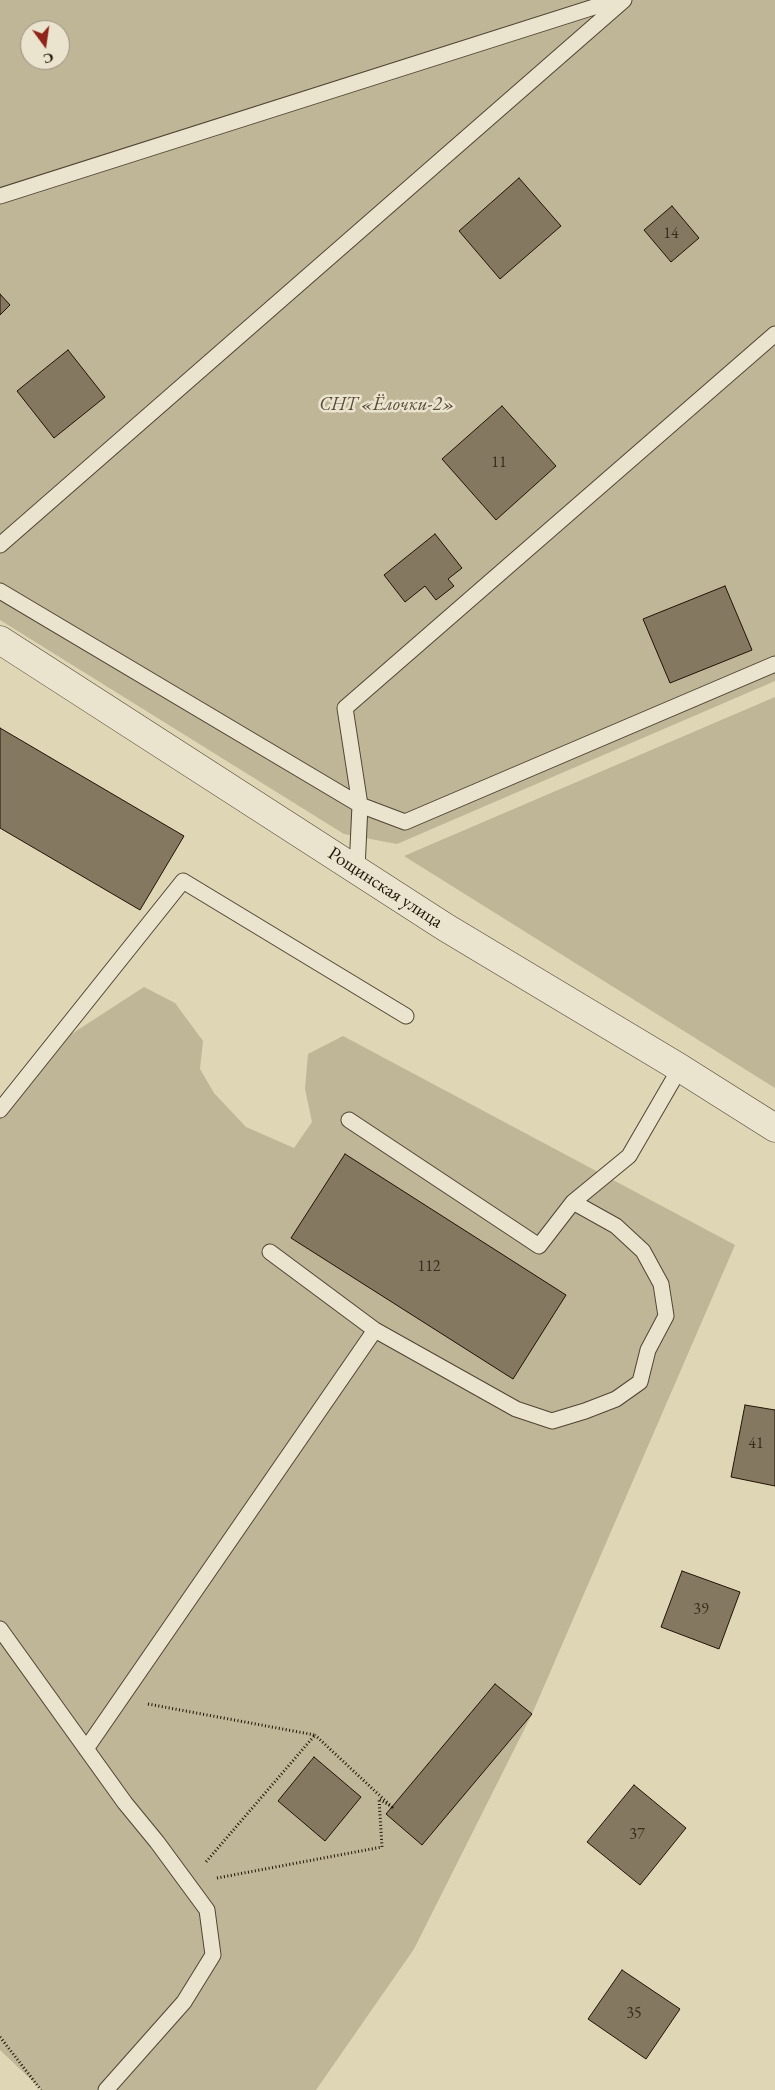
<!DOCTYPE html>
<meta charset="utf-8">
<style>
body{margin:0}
#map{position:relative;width:775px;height:2090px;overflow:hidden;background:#dfd6b5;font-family:"EB Garamond",serif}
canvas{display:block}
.north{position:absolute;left:20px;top:20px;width:50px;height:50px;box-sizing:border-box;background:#eae4cf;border:1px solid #9a907f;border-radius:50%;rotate:166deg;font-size:14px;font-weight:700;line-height:20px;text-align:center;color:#211306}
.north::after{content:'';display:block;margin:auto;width:18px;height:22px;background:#8f2418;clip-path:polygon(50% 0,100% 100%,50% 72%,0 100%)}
</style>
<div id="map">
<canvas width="775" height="2090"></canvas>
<div class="north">С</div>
</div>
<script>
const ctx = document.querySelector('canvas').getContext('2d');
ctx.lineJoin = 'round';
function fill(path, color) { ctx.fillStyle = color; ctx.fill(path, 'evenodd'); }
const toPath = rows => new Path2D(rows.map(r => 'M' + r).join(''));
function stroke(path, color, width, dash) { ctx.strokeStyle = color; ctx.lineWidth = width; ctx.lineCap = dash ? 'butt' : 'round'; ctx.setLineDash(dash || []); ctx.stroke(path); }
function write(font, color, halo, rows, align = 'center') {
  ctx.font = font + ' "EB Garamond",serif'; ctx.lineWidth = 5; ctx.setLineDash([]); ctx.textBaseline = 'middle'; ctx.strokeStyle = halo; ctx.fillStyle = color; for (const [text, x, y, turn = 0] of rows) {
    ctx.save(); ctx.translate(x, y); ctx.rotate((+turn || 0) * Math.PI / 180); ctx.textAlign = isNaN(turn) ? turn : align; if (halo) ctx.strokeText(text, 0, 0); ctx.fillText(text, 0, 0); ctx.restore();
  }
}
const green = toPath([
 [0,0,775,0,775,681,397,844,344,834,0,620],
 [30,30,60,30,60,60,30,60],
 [775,697,775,1088,404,856],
 [144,987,175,1003,203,1041,200,1069,214,1093,246,1127,294,1148,312,1122,305,1089,308,1054,343,1036,735,1245,532,1714,414,1949,316,2090,42,2090,0,2050,0,1111,50,1048]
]);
const building = toPath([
 [519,178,561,226,500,279,459,231,519,178],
 [672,206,699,238,671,262,644,230,672,206],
 [0,294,10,305,0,315,0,294],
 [68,350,105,397,54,438,17,391,68,350],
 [502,406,556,466,496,520,442,459,502,406],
 [435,534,462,568,448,579,454,586,436,600,425,586,405,602,384,575,435,534],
 [725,586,752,650,670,683,643,619,725,586],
 [0,728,184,836,140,910,0,828,0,728],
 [345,1154,566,1295,513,1379,291,1238,345,1154],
 [745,1405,775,1410,775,1486,731,1477,745,1405],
 [682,1571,740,1592,719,1649,661,1627,682,1571],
 [495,1684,532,1714,422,1845,386,1814,495,1684],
 [314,1757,361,1797,325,1841,278,1801,314,1757],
 [634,1785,686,1828,640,1885,587,1842,634,1785],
 [622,1970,680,2009,646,2059,588,2019,622,1970]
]);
const path = toPath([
 [148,1704,315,1735,205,1863],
 [217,1878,382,1847,379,1799,392,1807,315,1735],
 [0,2037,41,2090]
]);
const service = toPath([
 [0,196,616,0],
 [775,334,345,708,360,805,405,822,775,664],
 [0,545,624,0],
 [0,591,360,805,357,869],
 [0,1110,183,881,406,1016],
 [573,1202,629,1156,680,1068],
 [270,1252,375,1330],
 [0,1629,125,1803,157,1842,207,1910,213,1955,184,2002,106,2090],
 [86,1749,375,1330,516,1409,552,1421,585,1411,616,1399,640,1382,648,1350,666,1316,661,1284,643,1251,616,1226,573,1202,539,1246,349,1120]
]);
const minor = toPath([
 [0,640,445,927,680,1068,775,1128]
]);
const numberNames = [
 ["14",671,234],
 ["11",499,463],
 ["112",429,1267],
 ["41",756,1444],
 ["39",701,1610],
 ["37",637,1835],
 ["35",634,2014]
];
const parkNames = [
 ["СНТ «Ёлочки-2»",387,405]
];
const streetNames = [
 ["Рощинская улица",385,888,33]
];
fill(green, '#bfb597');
fill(building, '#847861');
stroke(building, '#211306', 1);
stroke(service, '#504432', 17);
stroke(minor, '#504432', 29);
stroke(path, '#211306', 3, [1, 2.5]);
stroke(service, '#eae4cf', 15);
stroke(minor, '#eae4cf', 28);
write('16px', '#3a2c1d', null, numberNames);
write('italic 19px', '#584c39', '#eae4cf', parkNames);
write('19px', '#211306', '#eae4cf', streetNames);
</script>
